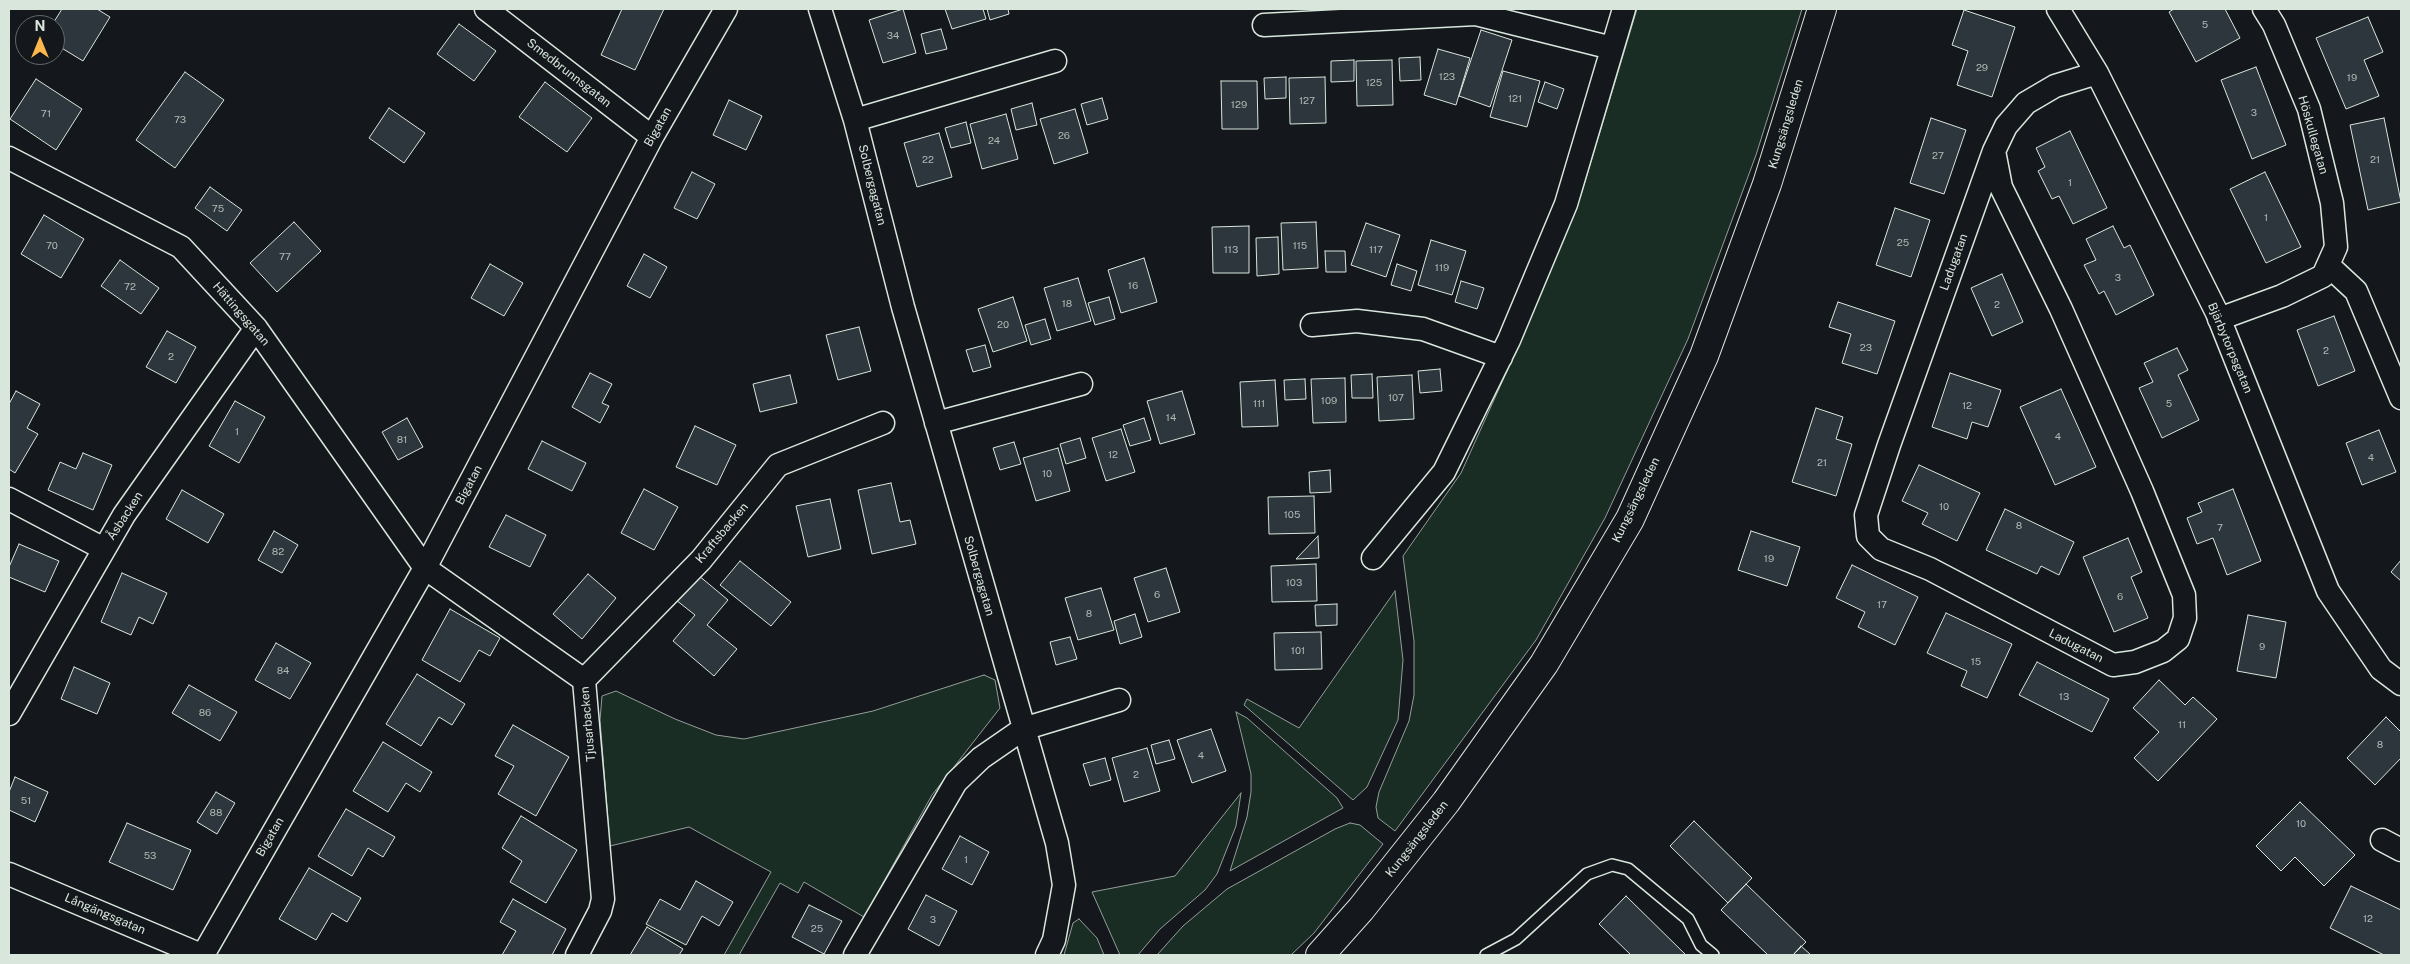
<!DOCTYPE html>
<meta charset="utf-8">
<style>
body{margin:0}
#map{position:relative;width:2410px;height:964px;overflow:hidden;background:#14181c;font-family:"Public Sans",sans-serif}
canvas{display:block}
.frame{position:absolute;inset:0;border:10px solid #d8e6dc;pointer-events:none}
.north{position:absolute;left:15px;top:15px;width:50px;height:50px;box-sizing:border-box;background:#14181c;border:1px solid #626a69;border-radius:50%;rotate:0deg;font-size:14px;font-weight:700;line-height:20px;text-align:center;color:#d8e6dc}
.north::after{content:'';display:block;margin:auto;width:18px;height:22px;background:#ffb74d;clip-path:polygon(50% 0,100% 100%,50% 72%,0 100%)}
</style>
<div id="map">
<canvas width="2410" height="964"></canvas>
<div class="frame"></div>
<div class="north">N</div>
</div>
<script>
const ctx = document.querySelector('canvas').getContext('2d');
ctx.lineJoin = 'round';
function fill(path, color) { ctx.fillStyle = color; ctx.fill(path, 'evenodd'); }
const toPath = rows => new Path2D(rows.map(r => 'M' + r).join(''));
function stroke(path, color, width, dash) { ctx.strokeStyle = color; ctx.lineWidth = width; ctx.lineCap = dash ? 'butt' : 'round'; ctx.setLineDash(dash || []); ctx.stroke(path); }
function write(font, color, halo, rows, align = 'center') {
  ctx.font = font + ' "Public Sans",sans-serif'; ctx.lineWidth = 4; ctx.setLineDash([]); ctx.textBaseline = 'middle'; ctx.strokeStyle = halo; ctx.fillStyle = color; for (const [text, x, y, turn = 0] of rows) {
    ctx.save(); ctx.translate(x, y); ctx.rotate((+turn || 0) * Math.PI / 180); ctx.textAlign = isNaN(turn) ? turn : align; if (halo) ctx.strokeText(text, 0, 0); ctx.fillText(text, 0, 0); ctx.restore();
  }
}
const green = toPath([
 [1637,9,1802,9,1756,155,1688,339,1605,518,1536,640,1395,831,1378,818,1376,807,1379,792,1409,721,1414,695,1414,641,1403,556,1461,473,1507,371,1581,195,1637,9],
 [1395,591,1403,660,1398,720,1367,787,1353,800,1244,705,1247,699,1299,728,1395,591],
 [984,675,995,680,1000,708,932,795,864,917,804,882,798,893,780,883,739,955,724,955,771,872,689,827,610,846,600,720,602,696,616,691,675,719,716,735,744,739,873,711,984,675],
 [1236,712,1247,718,1337,798,1343,808,1230,871,1247,817,1251,792,1251,774,1236,712],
 [1241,793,1236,826,1217,874,1205,890,1160,929,1138,955,1120,955,1092,892,1175,876,1241,793],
 [1350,823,1360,825,1383,844,1314,933,1291,955,1157,955,1183,926,1227,889,1335,829,1350,823],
 [1079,919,1097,938,1104,955,1064,955,1073,923,1079,919]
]);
const building = toPath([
 [62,9,97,9,110,17,83,61,55,44,55,25,52,25,62,9],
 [622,9,664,9,635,70,601,55,622,9],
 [903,9,916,53,883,63,869,20,903,9],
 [945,9,983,9,986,19,952,29,945,9],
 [987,9,1008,9,1009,14,990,20,987,9],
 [2174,9,2225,9,2240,38,2196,62,2169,12,2174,9],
 [1964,10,2015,27,1992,97,1957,85,1968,51,1952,45,1964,10],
 [2368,17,2383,52,2364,60,2379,96,2346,109,2316,38,2368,17],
 [459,24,496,51,474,81,437,54,459,24],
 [941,29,947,49,926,54,921,34,941,29],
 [1481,30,1512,40,1490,107,1459,96,1481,30],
 [1438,49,1470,58,1456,105,1424,95,1438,49],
 [1420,57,1421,80,1400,81,1399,58,1420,57],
 [1354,60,1354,81,1331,82,1331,61,1354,60],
 [1392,60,1393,105,1357,106,1356,61,1392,60],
 [2256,67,2286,145,2252,159,2221,80,2256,67],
 [1503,71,1540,81,1527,127,1490,117,1503,71],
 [185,72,224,100,175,168,136,140,185,72],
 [1286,77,1286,98,1265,99,1264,78,1286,77],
 [1325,77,1326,123,1290,124,1289,78,1325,77],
 [36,79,82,109,56,150,10,119,36,79],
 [1221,81,1257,81,1258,129,1222,129,1221,81],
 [545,82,592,118,567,152,519,117,545,82],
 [1545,82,1564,89,1557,109,1538,102,1545,82],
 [1102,98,1108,119,1087,125,1081,104,1102,98],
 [729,100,762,116,746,150,713,135,729,100],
 [1032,103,1037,125,1016,130,1011,109,1032,103],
 [389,108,425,133,404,163,369,138,389,108],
 [1075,109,1088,153,1054,164,1040,119,1075,109],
 [1006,114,1018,159,982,169,970,124,1006,114],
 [1931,118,1966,130,1944,194,1910,183,1931,118],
 [2384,118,2401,202,2368,210,2350,125,2384,118],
 [966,122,971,143,951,148,945,128,966,122],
 [2070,131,2107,208,2073,224,2059,196,2052,199,2038,171,2045,167,2036,148,2070,131],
 [939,133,952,177,917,187,904,143,939,133],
 [692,172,715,184,697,219,674,208,692,172],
 [2265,172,2301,247,2266,263,2230,189,2265,172],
 [210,187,242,210,227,231,195,208,210,187],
 [1895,208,1930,220,1911,277,1876,265,1895,208],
 [44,215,84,239,61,278,21,254,44,215],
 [294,222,321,251,277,292,250,263,294,222],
 [1316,222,1318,268,1283,270,1281,223,1316,222],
 [1366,223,1400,235,1386,277,1351,265,1366,223],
 [1249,226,1249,273,1213,273,1212,227,1249,226],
 [2113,226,2124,248,2130,245,2154,295,2116,315,2104,291,2099,294,2084,265,2096,260,2086,239,2113,226],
 [1278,237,1279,274,1257,276,1256,238,1278,237],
 [1431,240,1466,251,1452,295,1418,285,1431,240],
 [1325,251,1345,251,1346,272,1326,272,1325,251],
 [644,254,667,267,650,298,627,286,644,254],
 [1144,258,1157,302,1121,313,1108,270,1144,258],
 [120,260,159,288,141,314,101,286,120,260],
 [490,264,523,283,504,316,471,298,490,264],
 [1397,264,1417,271,1411,291,1391,285,1397,264],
 [2002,274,2023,322,1992,336,1971,288,2002,274],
 [1078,278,1091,321,1057,331,1044,288,1078,278],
 [1461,281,1484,288,1477,309,1455,302,1461,281],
 [1013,297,1027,341,993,352,978,309,1013,297],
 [1109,297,1115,319,1095,325,1088,303,1109,297],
 [1838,302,1895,321,1877,374,1842,363,1851,334,1829,327,1838,302],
 [2334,316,2355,371,2318,386,2297,330,2334,316],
 [1045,319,1051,339,1031,345,1025,325,1045,319],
 [859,327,871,371,838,380,826,335,859,327],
 [167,331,196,347,176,383,146,367,167,331],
 [985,345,991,367,973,372,966,350,985,345],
 [2177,348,2188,370,2178,375,2199,420,2162,438,2139,388,2153,382,2144,363,2177,348],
 [1440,369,1442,391,1420,393,1418,371,1440,369],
 [590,373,612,384,602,403,609,406,600,423,572,407,590,373],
 [1950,373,2001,390,1988,427,1972,422,1967,439,1932,427,1950,373],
 [1372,374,1373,398,1352,398,1351,375,1372,374],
 [790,375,797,403,760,412,753,384,790,375],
 [1412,375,1414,419,1379,421,1377,377,1412,375],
 [1345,378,1346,422,1313,423,1311,379,1345,378],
 [1305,379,1306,399,1285,400,1284,380,1305,379],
 [1275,380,1278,426,1242,427,1240,382,1275,380],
 [2061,389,2096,467,2055,485,2020,407,2061,389],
 [16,391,40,404,27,428,38,434,15,473,9,469,9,404,16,391],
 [1182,391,1195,434,1160,444,1147,401,1182,391],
 [235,401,265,417,239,463,209,446,235,401],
 [1816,408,1843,417,1836,439,1852,444,1836,496,1792,482,1816,408],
 [407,418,423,447,398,460,382,432,407,418],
 [1144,418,1151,440,1130,446,1123,425,1144,418],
 [695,426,736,445,717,485,676,467,695,426],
 [1121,429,1135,472,1106,481,1092,438,1121,429],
 [2379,430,2396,472,2362,485,2346,443,2379,430],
 [1080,438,1086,458,1066,464,1060,444,1080,438],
 [542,441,586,463,572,491,528,469,542,441],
 [1014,442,1021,464,1000,470,993,448,1014,442],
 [1058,448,1070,491,1036,501,1023,458,1058,448],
 [83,453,112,465,93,510,48,490,60,462,76,469,83,453],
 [1919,465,1980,493,1957,541,1922,524,1928,513,1902,501,1919,465],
 [1330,470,1331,492,1310,493,1309,472,1330,470],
 [891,483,900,522,910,520,916,544,872,554,858,490,891,483],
 [644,489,678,507,654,550,621,533,644,489],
 [2233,489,2261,561,2227,575,2213,538,2197,544,2187,518,2202,512,2198,503,2233,489],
 [182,490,224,514,208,543,166,519,182,490],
 [1314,496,1315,533,1269,534,1268,497,1314,496],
 [830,499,841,549,808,557,796,506,830,499],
 [2005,509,2074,542,2059,575,2041,566,2037,574,1986,550,2005,509],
 [506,515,546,535,530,567,489,547,506,515],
 [274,531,298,545,282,573,258,560,274,531],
 [1751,531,1800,547,1787,586,1738,570,1751,531],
 [1318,536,1319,558,1296,559,1318,536],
 [2128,538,2142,572,2131,577,2148,618,2114,632,2083,557,2128,538],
 [19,544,59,561,45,592,9,577,9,567,19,544],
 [2401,560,2401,581,2391,572,2401,560],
 [740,561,791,602,771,626,720,585,740,561],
 [1316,564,1317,601,1272,602,1271,566,1316,564],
 [1852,565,1918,597,1895,645,1858,627,1865,612,1836,598,1852,565],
 [1166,568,1180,612,1148,622,1134,578,1166,568],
 [122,573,167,593,153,624,139,617,131,635,101,622,122,573],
 [588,574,616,598,582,639,553,614,588,574],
 [698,575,728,600,707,625,737,649,714,676,673,641,695,615,676,600,698,575],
 [1101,588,1114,630,1078,640,1065,598,1101,588],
 [1337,604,1337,625,1316,626,1315,605,1337,604],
 [450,609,500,638,490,656,479,650,460,682,422,660,450,609],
 [1946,613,2012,644,1987,698,1961,686,1967,671,1927,653,1946,613],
 [1135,614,1142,637,1120,644,1114,621,1135,614],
 [2248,615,2286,622,2276,678,2237,671,2248,615],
 [1321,632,1322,669,1275,670,1274,633,1321,632],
 [1070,637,1077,659,1056,665,1050,642,1070,637],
 [276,643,311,663,290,699,255,680,276,643],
 [2037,662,2109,699,2092,732,2019,695,2037,662],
 [74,667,110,683,97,714,61,699,74,667],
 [417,674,465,704,452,725,439,717,421,746,386,724,417,674],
 [2159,680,2185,705,2193,697,2217,719,2158,781,2134,758,2159,732,2133,708,2159,680],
 [189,685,237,712,220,741,172,713,189,685],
 [2386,717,2401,732,2401,758,2375,785,2347,758,2386,717],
 [513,725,569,757,536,816,498,794,514,766,495,756,513,725],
 [1211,729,1226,771,1192,783,1177,740,1211,729],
 [1169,740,1175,759,1156,764,1151,745,1169,740],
 [383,742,432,772,420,792,406,783,388,812,353,791,383,742],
 [1147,748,1160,791,1124,802,1112,758,1147,748],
 [1105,758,1111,780,1090,786,1083,764,1105,758],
 [15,777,48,792,35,822,9,810,9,792,15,777],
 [216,792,235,803,217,834,197,822,216,792],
 [2300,802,2355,855,2324,886,2295,857,2281,871,2256,846,2300,802],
 [346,809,395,837,383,857,368,848,352,876,318,856,346,809],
 [521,816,577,850,546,903,510,882,522,861,502,848,521,816],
 [1694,821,1752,878,1728,903,1670,846,1694,821],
 [127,823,191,850,173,890,109,862,127,823],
 [960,836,989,852,972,885,942,869,960,836],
 [309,868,361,898,347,922,332,913,316,940,279,919,309,868],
 [696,881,733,902,719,926,702,916,686,945,646,924,660,899,680,910,696,881],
 [1746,884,1806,942,1793,955,1768,955,1721,910,1746,884],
 [2351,886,2401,910,2401,955,2384,955,2330,928,2351,886],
 [926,895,957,911,939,946,908,929,926,895],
 [1626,896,1686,955,1631,955,1599,924,1626,896],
 [513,899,566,929,552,955,502,955,516,931,500,922,513,899],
 [809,905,842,921,824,954,792,937,809,905],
 [647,927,683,949,679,955,630,955,647,927],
 [1801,946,1811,955,1793,955,1801,946]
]);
const lane = toPath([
 [1486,955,1516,939,1587,874,1612,865,1628,869,1688,919,1701,945,1713,955]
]);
const street = toPath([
 [486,9,652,137],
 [820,9,855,120,903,307,1057,843,1064,885,1054,940,1047,955],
 [2058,9,2097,73,2217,313,2328,591,2381,669,2401,684],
 [1264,25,1476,14,1612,48],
 [855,120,1055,61],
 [1994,151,1889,445,1866,515,1868,536,1881,549,1930,569,2113,665,2135,662,2163,651,2178,639,2185,618,2184,595,2142,491,2061,309,2001,187,1994,151,2006,126,2026,103,2055,86,2097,73],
 [9,158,181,247,256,328,425,568,584,680],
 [2328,265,2356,291,2401,398],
 [2219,319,2282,296,2323,276,2336,247,2332,203,2309,109,2274,25,2264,9],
 [1312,325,1357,321,1423,329,1501,357],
 [936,423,1081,384],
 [9,499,104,549],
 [1373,558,1444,472,1509,340,1566,204,1624,9],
 [584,680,701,560,778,465,883,423],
 [9,714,124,515,256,328],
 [2382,840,2401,850],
 [9,874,201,955],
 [203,955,425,568,652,137,726,9],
 [577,955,600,911,603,899,584,680],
 [855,955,956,782,981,758,1023,729,1119,700]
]);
const secondary = toPath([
 [1320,955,1361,909,1446,802,1544,664,1630,519,1704,356,1767,184,1822,9]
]);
const numberNames = [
 ["5",2205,25],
 ["34",893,36],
 ["29",1982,68],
 ["123",1447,77],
 ["19",2352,78],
 ["125",1374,83],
 ["121",1515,99],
 ["127",1307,101],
 ["129",1239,105],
 ["3",2254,113],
 ["71",46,114],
 ["73",180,120],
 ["26",1064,136],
 ["24",994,141],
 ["27",1938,156],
 ["22",928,160],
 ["21",2375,160],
 ["1",2070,183],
 ["75",218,209],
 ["1",2266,218],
 ["25",1903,243],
 ["70",52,246],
 ["115",1300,246],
 ["113",1231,250],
 ["117",1376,250],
 ["77",285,257],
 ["119",1442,268],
 ["3",2118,278],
 ["16",1133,286],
 ["72",130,287],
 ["18",1067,304],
 ["2",1997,305],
 ["20",1003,325],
 ["23",1866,348],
 ["2",2326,351],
 ["2",171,357],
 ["107",1396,398],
 ["109",1329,401],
 ["111",1259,404],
 ["5",2169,404],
 ["12",1967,406],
 ["14",1171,418],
 ["1",237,432],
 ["4",2058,437],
 ["81",402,440],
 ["12",1113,455],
 ["4",2371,458],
 ["21",1822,463],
 ["10",1047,474],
 ["10",1944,507],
 ["105",1292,515],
 ["8",2019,526],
 ["7",2220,528],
 ["82",278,552],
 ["19",1769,559],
 ["103",1294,583],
 ["6",1157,595],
 ["6",2120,597],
 ["17",1882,605],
 ["8",1089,614],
 ["9",2262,647],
 ["101",1298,651],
 ["15",1976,662],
 ["84",283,671],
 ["13",2064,697],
 ["86",205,713],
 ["11",2182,725],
 ["8",2380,745],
 ["4",1201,756],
 ["2",1136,775],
 ["51",26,801],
 ["88",216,813],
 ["10",2301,824],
 ["53",150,856],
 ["1",966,860],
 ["12",2368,919],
 ["3",933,920],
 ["25",817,929]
];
const streetNames = [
 ["Smedbrunnsgatan",569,73,38],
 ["Kungsängsleden",1786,124,-73],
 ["Bigatan",658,127,-61],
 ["Höskullegatan",2313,135,74],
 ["Solbergagatan",872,185,76],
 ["Ladugatan",1954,262,-70],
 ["Hättingsgatan",241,314,49],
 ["Bjärbytorpsgatan",2230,348,67],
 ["Bigatan",469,485,-62],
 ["Kungsängsleden",1636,500,-64],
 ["Åsbacken",125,516,-57],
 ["Kraftsbacken",722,533,-50],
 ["Solbergagatan",979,576,74],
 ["Ladugatan",2076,646,27],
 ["Tjusarbacken",588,724,-95],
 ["Bigatan",270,837,-60],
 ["Kungsängsleden",1417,839,-52],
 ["Långängsgatan",105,914,23]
];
fill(green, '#1a2d24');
stroke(green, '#939e99', 1);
fill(building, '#2c363c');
stroke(building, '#d8e6dc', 1);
stroke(lane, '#d8e6dc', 14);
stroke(street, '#d8e6dc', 25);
stroke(secondary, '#d8e6dc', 30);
stroke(lane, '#14181c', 11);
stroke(street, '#14181c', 22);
stroke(secondary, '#14181c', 28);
write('10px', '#adbab4', null, numberNames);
write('12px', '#d8e6dc', '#14181c', streetNames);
</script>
